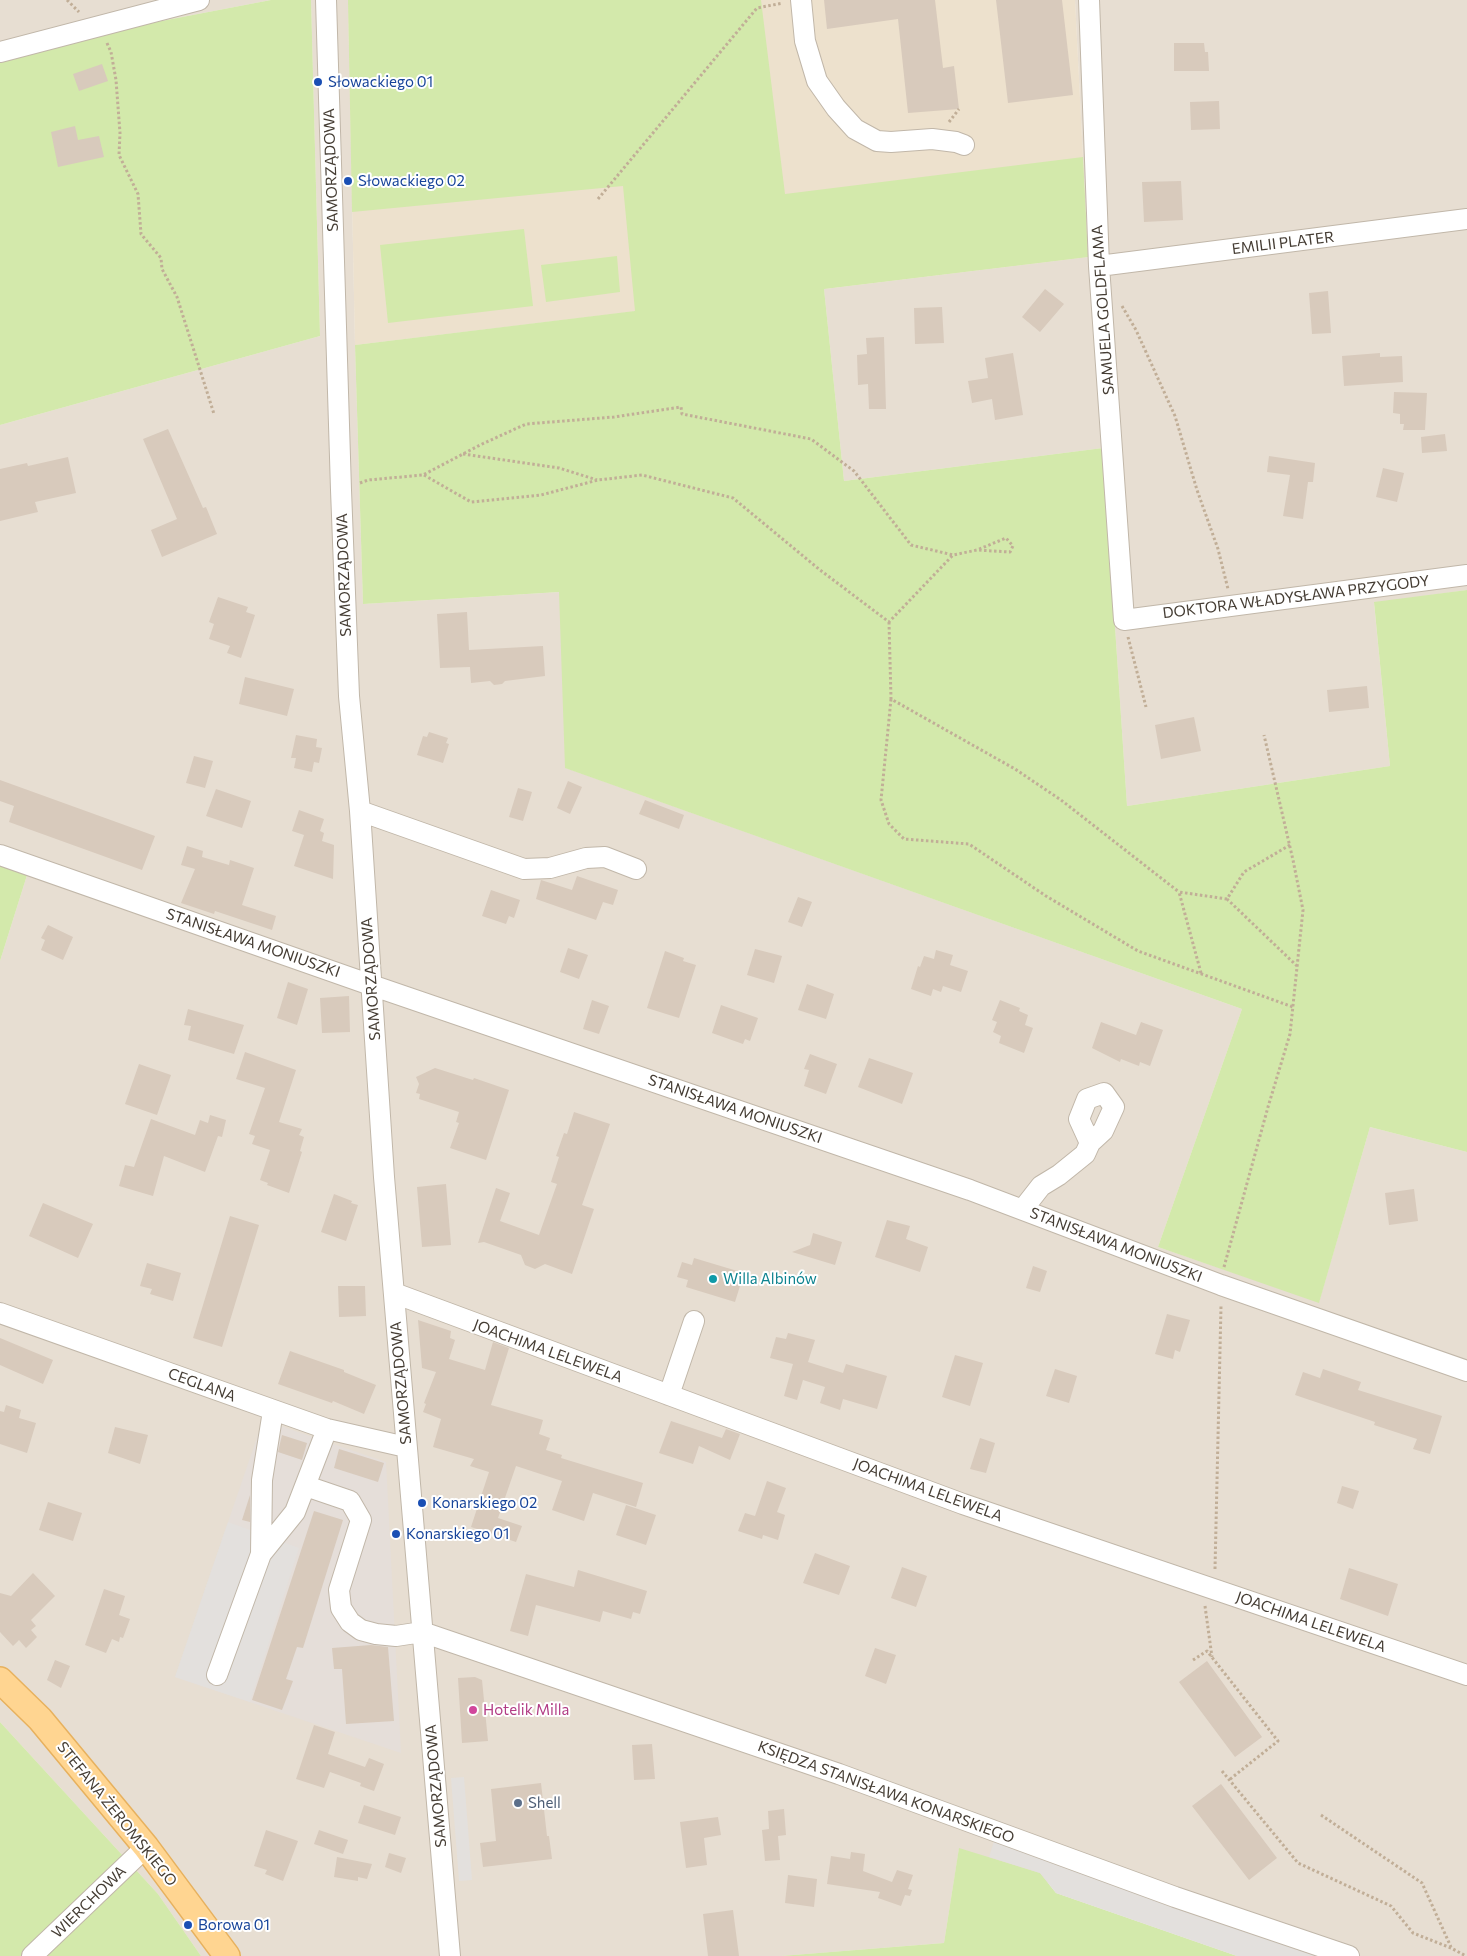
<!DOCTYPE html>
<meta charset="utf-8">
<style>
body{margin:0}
canvas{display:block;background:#f3ede4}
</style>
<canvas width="1467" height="1956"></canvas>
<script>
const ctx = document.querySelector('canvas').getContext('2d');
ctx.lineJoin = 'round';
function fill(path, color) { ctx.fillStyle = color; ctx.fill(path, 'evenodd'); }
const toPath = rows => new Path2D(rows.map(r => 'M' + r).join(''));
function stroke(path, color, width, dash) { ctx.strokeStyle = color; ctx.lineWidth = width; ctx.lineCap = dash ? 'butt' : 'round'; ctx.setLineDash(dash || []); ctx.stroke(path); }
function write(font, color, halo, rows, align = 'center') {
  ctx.font = font + ' Commissioner,sans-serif'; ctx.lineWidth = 4; ctx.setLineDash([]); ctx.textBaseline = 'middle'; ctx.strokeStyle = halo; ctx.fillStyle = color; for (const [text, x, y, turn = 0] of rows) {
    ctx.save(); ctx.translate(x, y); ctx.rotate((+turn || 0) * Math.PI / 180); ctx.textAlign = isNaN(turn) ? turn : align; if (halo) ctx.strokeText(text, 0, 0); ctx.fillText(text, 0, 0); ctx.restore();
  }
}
const residential = toPath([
 [0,0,271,0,0,52],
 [311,0,348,0,355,345,363,604,560,592,566,768,1242,1009,1158,1247,1319,1302,1370,1127,1467,1152,1467,1956,1238,1956,959,1849,944,1943,781,1956,201,1956,158,1894,0,1722,0,961,28,872,0,865,0,425,320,336],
 [1075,0,1467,0,1467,590,1374,603,1390,766,1127,806,1103,448,844,481,824,289,1088,257]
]);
const industrial = toPath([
 [263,1420,386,1462,401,1753,175,1677]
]);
const education = toPath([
 [348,0,1075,0,1088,257,355,345]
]);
const green = toPath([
 [271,0,311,0,320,336,0,425,0,52],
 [348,0,761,0,785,194,1083,157,1088,257,824,289,844,481,1103,448,1127,806,1390,766,1374,602,1467,590,1467,1152,1370,1127,1319,1303,1158,1247,1242,1009,565,768,559,592,363,604,355,345,635,311,623,186,352,212],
 [524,229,533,306,388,323,380,245],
 [617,256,620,292,546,302,541,265],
 [0,865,28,872,0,961],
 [0,1722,158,1894,201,1956,0,1956],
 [959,1848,1040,1873,1056,1893,1237,1956,781,1956,944,1943]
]);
const parking = toPath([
 [228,1522,299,1548,250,1702,175,1677],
 [464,1777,472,1880,459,1881,451,1778],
 [997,1832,1346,1956,1237,1956,1056,1893,1040,1873,989,1857]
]);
const building = toPath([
 [824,0,935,0,943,68,954,66,959,109,908,113,898,19,827,29],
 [996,0,1062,0,1073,95,1008,103],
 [1174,43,1204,43,1205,52,1208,52,1209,71,1174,71],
 [102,64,108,81,79,91,73,74],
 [1219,101,1220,129,1191,130,1190,102],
 [75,126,78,140,99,136,104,157,58,167,51,132],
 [1181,181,1183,220,1144,222,1142,182],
 [1045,289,1064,304,1040,332,1022,317],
 [1328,291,1331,333,1312,334,1309,293],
 [942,307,944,343,915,344,914,308],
 [884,337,886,409,869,409,868,384,858,385,857,355,867,354,866,338],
 [1013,353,1023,415,995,420,992,399,972,403,968,381,988,378,985,358],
 [1380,353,1380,357,1402,356,1403,382,1344,386,1342,356],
 [1394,392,1427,393,1425,430,1403,430,1404,424,1400,424,1400,414,1393,413],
 [168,429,203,508,206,507,217,534,162,557,151,530,177,519,143,439],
 [1445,434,1447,451,1422,453,1421,437],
 [1269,456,1315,463,1313,482,1308,482,1303,519,1283,516,1290,475,1267,472],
 [68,457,76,493,35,502,38,512,0,521,0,469,27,463,28,466],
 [1383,468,1404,473,1397,502,1376,497],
 [218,597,248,607,246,612,255,615,241,658,227,653,230,646,209,639,214,624,209,622],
 [467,612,469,650,543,646,545,676,505,681,502,684,494,685,490,681,471,683,470,667,440,668,437,614],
 [245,677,294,689,287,716,239,704],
 [1367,686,1369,708,1329,712,1327,690],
 [1194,717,1201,751,1161,759,1155,725],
 [429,732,448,738,446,743,449,744,443,763,417,755,423,736,427,737],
 [296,735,317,739,316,747,322,748,319,763,314,762,312,772,294,768,296,758,291,758],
 [194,756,213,761,205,788,186,783],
 [0,780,155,836,142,870,9,822,14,806,0,801],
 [568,781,582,787,570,814,557,808],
 [518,788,532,792,523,821,509,817],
 [216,789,251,801,242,828,206,816],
 [645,800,684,815,679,829,639,814],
 [299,810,324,819,320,831,324,833,322,841,334,845,333,879,294,866,304,835,292,831],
 [187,846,203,851,202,857,229,865,230,860,254,868,242,905,276,916,272,930,215,911,214,914,181,903,195,869,181,865],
 [577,876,618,890,613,905,603,902,596,920,536,899,541,880,572,890],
 [491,890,520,900,514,918,509,916,506,924,482,916],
 [798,897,812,902,802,927,788,922],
 [48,925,73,937,63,960,41,950,45,940,41,938],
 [568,948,588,955,579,979,560,972],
 [755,949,782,956,774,983,747,975],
 [936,950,953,955,950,965,968,971,961,992,943,986,941,992,933,989,931,996,911,989,918,966,920,967,924,956,934,959],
 [665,951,684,958,683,961,696,965,679,1018,647,1008],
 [288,982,308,989,297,1025,277,1018],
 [807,984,834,994,826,1019,798,1010],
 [349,996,350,1032,322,1033,320,998],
 [592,1000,609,1006,599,1034,583,1029],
 [1000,1000,1020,1008,1019,1011,1028,1015,1025,1025,1033,1028,1024,1053,999,1043,1001,1036,993,1032,997,1022,992,1020],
 [721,1005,758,1018,750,1041,745,1039,743,1044,712,1033],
 [188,1009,244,1025,234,1054,188,1040,191,1026,184,1025],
 [1101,1022,1136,1035,1141,1022,1163,1030,1150,1066,1140,1062,1139,1066,1121,1059,1120,1062,1092,1048],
 [245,1052,296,1070,279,1122,302,1129,299,1135,304,1137,300,1151,302,1152,289,1193,267,1185,268,1183,260,1180,270,1150,252,1144,255,1136,249,1134,265,1088,236,1079],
 [810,1054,837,1064,826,1094,804,1086,809,1070,804,1069],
 [869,1058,913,1073,902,1104,858,1087],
 [139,1064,171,1075,157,1115,125,1104],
 [435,1068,473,1080,474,1078,509,1090,486,1160,450,1148,459,1123,456,1122,459,1112,419,1099,420,1094,416,1093,419,1084,416,1077],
 [574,1112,610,1124,582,1205,594,1209,572,1274,545,1264,535,1269,525,1265,521,1255,484,1242,478,1243,496,1188,510,1193,500,1221,539,1235,557,1184,551,1182,559,1157,556,1156,564,1133,567,1134],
 [210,1115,226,1120,222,1137,218,1136,205,1172,164,1156,153,1196,119,1186,125,1165,134,1167,151,1119,195,1135,200,1120,208,1123],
 [446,1184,451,1245,422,1247,417,1187],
 [1414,1189,1418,1221,1389,1225,1385,1193],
 [334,1194,352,1201,351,1203,358,1205,346,1241,321,1232],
 [43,1203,93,1224,78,1258,29,1236],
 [230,1216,259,1225,222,1347,193,1338],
 [887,1220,910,1226,906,1239,928,1247,920,1272,875,1257],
 [813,1233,842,1242,835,1265,792,1252,810,1245],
 [694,1258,744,1273,735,1302,686,1287,688,1280,677,1277,682,1262,692,1265],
 [147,1263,181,1273,173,1301,150,1294,152,1289,140,1286],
 [1033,1266,1047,1271,1040,1292,1026,1288],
 [338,1286,365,1286,366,1316,339,1317],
 [1167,1314,1190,1320,1180,1352,1175,1350,1173,1359,1155,1354],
 [418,1320,451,1331,450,1338,455,1340,449,1359,485,1370,493,1342,509,1348,491,1405,543,1420,539,1434,550,1438,546,1450,562,1455,561,1458,643,1483,636,1507,593,1493,584,1521,552,1510,562,1481,516,1466,498,1518,522,1526,516,1542,471,1527,489,1472,470,1466,474,1459,433,1447,441,1419,423,1412,426,1404,424,1403,436,1372,422,1368],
 [788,1333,815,1340,808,1362,843,1373,846,1364,887,1376,877,1409,843,1399,840,1410,820,1403,825,1387,803,1380,797,1400,784,1396,793,1364,770,1358,776,1337,786,1339],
 [0,1338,53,1360,43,1384,0,1365],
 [290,1351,344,1370,344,1372,376,1385,364,1414,333,1401,332,1403,278,1384],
 [955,1355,983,1363,970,1406,942,1397],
 [1055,1369,1077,1376,1069,1403,1046,1396],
 [1323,1369,1361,1382,1358,1390,1442,1416,1430,1454,1413,1449,1417,1439,1374,1425,1375,1422,1295,1395,1303,1372,1320,1378],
 [6,1405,21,1410,19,1418,36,1423,27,1453,0,1444,0,1411,4,1412],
 [671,1421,722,1438,726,1429,740,1434,730,1460,699,1446,693,1464,659,1453],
 [115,1427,148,1435,140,1464,108,1453],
 [282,1435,307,1443,302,1460,278,1452],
 [980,1438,995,1443,986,1473,970,1469],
 [339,1449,384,1463,378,1482,334,1468],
 [767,1481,786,1488,777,1512,785,1515,778,1540,763,1535,762,1539,738,1531,745,1513,755,1516],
 [1342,1486,1359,1491,1353,1509,1337,1503],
 [250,1495,250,1522,242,1520],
 [48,1502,82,1513,73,1541,39,1530],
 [626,1505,656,1515,646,1545,616,1535],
 [314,1511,343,1520,303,1648,297,1647,286,1679,293,1681,282,1710,252,1700],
 [815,1553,850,1566,839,1595,803,1583],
 [902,1567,927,1576,916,1607,891,1598],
 [1349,1568,1398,1584,1388,1616,1340,1599],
 [578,1570,647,1591,640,1614,633,1612,631,1619,603,1611,600,1622,536,1605,528,1636,510,1631,526,1574,574,1587],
 [33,1573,55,1596,31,1620,36,1626,31,1630,37,1637,26,1648,19,1640,13,1646,0,1632,0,1593,11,1596],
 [104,1589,125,1596,119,1615,130,1619,123,1638,120,1637,119,1642,112,1639,106,1653,85,1645],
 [371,1645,388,1647,394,1721,346,1724,342,1669,334,1669,332,1648],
 [875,1648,896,1655,886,1684,865,1676],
 [55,1660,70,1666,61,1688,47,1680],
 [1207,1661,1262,1737,1235,1757,1179,1682],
 [475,1677,482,1680,488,1741,462,1743,458,1678],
 [314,1725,335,1732,328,1754,365,1767,369,1758,384,1764,374,1791,360,1786,361,1783,330,1772,324,1788,296,1779],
 [652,1744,655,1779,634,1780,632,1745],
 [541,1783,547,1836,549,1836,552,1859,483,1867,480,1843,496,1841,491,1789],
 [1221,1784,1277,1858,1249,1880,1192,1806],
 [364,1805,401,1817,395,1835,358,1823],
 [784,1809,786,1835,778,1836,780,1860,765,1861,762,1830,769,1829,768,1811],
 [718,1817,721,1835,704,1838,707,1865,686,1868,680,1822],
 [266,1830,298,1841,283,1881,265,1874,267,1870,254,1866],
 [319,1830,348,1840,343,1854,314,1844],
 [851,1852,865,1854,863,1871,892,1882,897,1870,913,1875,908,1889,912,1890,910,1896,905,1895,901,1906,878,1898,880,1892,827,1884,831,1856,850,1859],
 [389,1853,406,1858,401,1873,385,1867],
 [337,1857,372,1864,367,1879,358,1877,358,1881,334,1877],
 [788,1875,817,1879,814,1907,785,1903],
 [733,1910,739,1956,708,1956,703,1914]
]);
const path = toPath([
 [67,0,79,12],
 [107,43,111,52,116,80,120,133,119,155,138,194,141,234,161,258,162,269,177,297,214,414],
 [949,122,959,109],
 [598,199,757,8,783,3],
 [1122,306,1136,330,1175,416,1197,490,1218,549,1228,589],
 [463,454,559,468,597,480],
 [424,475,471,502,541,495,598,480,642,475,733,498,820,570,889,622,953,555],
 [360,483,368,480,423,475,480,445,526,424,614,417,681,407,682,414,811,439,854,471,911,545,953,555,977,550,1010,552,1013,546,1006,538,977,550],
 [889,622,891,699,1015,769,1061,800,1179,892],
 [1128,637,1146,707],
 [891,699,881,800,889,824,904,839,969,844,1046,896,1138,951,1293,1007],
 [1290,845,1244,872,1227,899,1297,966],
 [1201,973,1179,892,1227,899],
 [1224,1267,1268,1107,1290,1034,1303,910,1293,860,1264,735],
 [1215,1569,1221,1306],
 [1205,1606,1212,1657],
 [1193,1660,1207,1651,1278,1741,1229,1780],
 [1222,1771,1298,1863,1391,1906,1413,1933,1451,1948,1466,1956],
 [1321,1815,1422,1883,1451,1947]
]);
const minor = toPath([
 [326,0,341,490,349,696,360,811,384,1177,450,1956],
 [801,0,805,41,817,81,836,108,855,129,877,141,891,142,932,139,956,142,964,145],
 [1089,0,1099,266,1124,620,1467,575],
 [0,52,199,0],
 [1099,266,1467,219],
 [360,811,524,869,550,868,586,858,605,857,636,869],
 [0,855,371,985,970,1190,1221,1285,1467,1371],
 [1023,1209,1041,1186,1059,1175,1085,1154,1090,1143,1103,1131,1114,1107,1104,1093,1087,1099,1079,1119,1090,1143],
 [394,1293,963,1504,1467,1675],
 [0,1313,327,1429,406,1447],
 [669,1395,694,1321],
 [306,1486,350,1501,361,1520,339,1590,341,1608,350,1622,361,1630,376,1634,396,1636,422,1632,839,1774,1175,1897,1349,1956],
 [261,1554,295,1512,327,1429],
 [217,1675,261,1554,262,1480,273,1411],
 [32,1956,146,1847]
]);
const major = toPath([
 [0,1680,40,1719,146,1847,227,1956]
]);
const markers = [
 [318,82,5,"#1a4fb4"],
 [348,181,5,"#1a4fb4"],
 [713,1279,5,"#0f9aa8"],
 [422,1503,5,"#1a4fb4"],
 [396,1534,5,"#1a4fb4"],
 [473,1710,5,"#d1479c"],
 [518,1803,5,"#5c6f8a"],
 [188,1925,5,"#1a4fb4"]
];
const transitNames = [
 ["Słowackiego 01",328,82],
 ["Słowackiego 02",358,181],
 ["Konarskiego 02",432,1503],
 ["Konarskiego 01",406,1534],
 ["Borowa 01",198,1925]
];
const streetNames = [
 ["SAMORZĄDOWA",331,170,-92],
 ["EMILII PLATER",1283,243,-7],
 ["SAMUELA GOLDFLAMA",1103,310,-94],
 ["SAMORZĄDOWA",344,575,-92],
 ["DOKTORA WŁADYSŁAWA PRZYGODY",1296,597,-7],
 ["STANISŁAWA MONIUSZKI",253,943,19],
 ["SAMORZĄDOWA",371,979,-94],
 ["STANISŁAWA MONIUSZKI",735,1109,19],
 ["STANISŁAWA MONIUSZKI",1116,1245,21],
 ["JOACHIMA LELEWELA",548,1351,20],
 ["SAMORZĄDOWA",401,1383,-95],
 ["CEGLANA",202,1385,20],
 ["JOACHIMA LELEWELA",928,1490,20],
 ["JOACHIMA LELEWELA",1311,1622,19],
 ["SAMORZĄDOWA",436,1786,-95],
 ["KSIĘDZA STANISŁAWA KONARSKIEGO",886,1792,20],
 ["STEFANA ŻEROMSKIEGO",117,1814,51],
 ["WIERCHOWA",89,1902,-44]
];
const cultureNames = [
 ["Willa Albinów",723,1279]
];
const hotelNames = [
 ["Hotelik Milla",483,1710]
];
const serviceNames = [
 ["Shell",528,1803]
];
fill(residential, '#e7ded2');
fill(industrial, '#e5ded9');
fill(education, '#ede1cd');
fill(green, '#d3e9ab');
fill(parking, '#e3e0dd');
fill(building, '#d8cabc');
stroke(minor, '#c1b7a9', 22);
stroke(major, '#e7b15e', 28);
stroke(path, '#c1ae97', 3, [2.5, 2.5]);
stroke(minor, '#fff', 20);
stroke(major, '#ffd591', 25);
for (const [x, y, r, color] of markers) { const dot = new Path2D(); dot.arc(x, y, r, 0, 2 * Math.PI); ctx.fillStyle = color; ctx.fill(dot); stroke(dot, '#fff', 2); }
write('15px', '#164399', '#fff', transitNames, 'left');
write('15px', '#453d34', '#fff', streetNames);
write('15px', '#0d838f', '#fff', cultureNames, 'left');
write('15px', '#b23c85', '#fff', hotelNames, 'left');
write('15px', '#4e5e75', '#fff', serviceNames, 'left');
</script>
